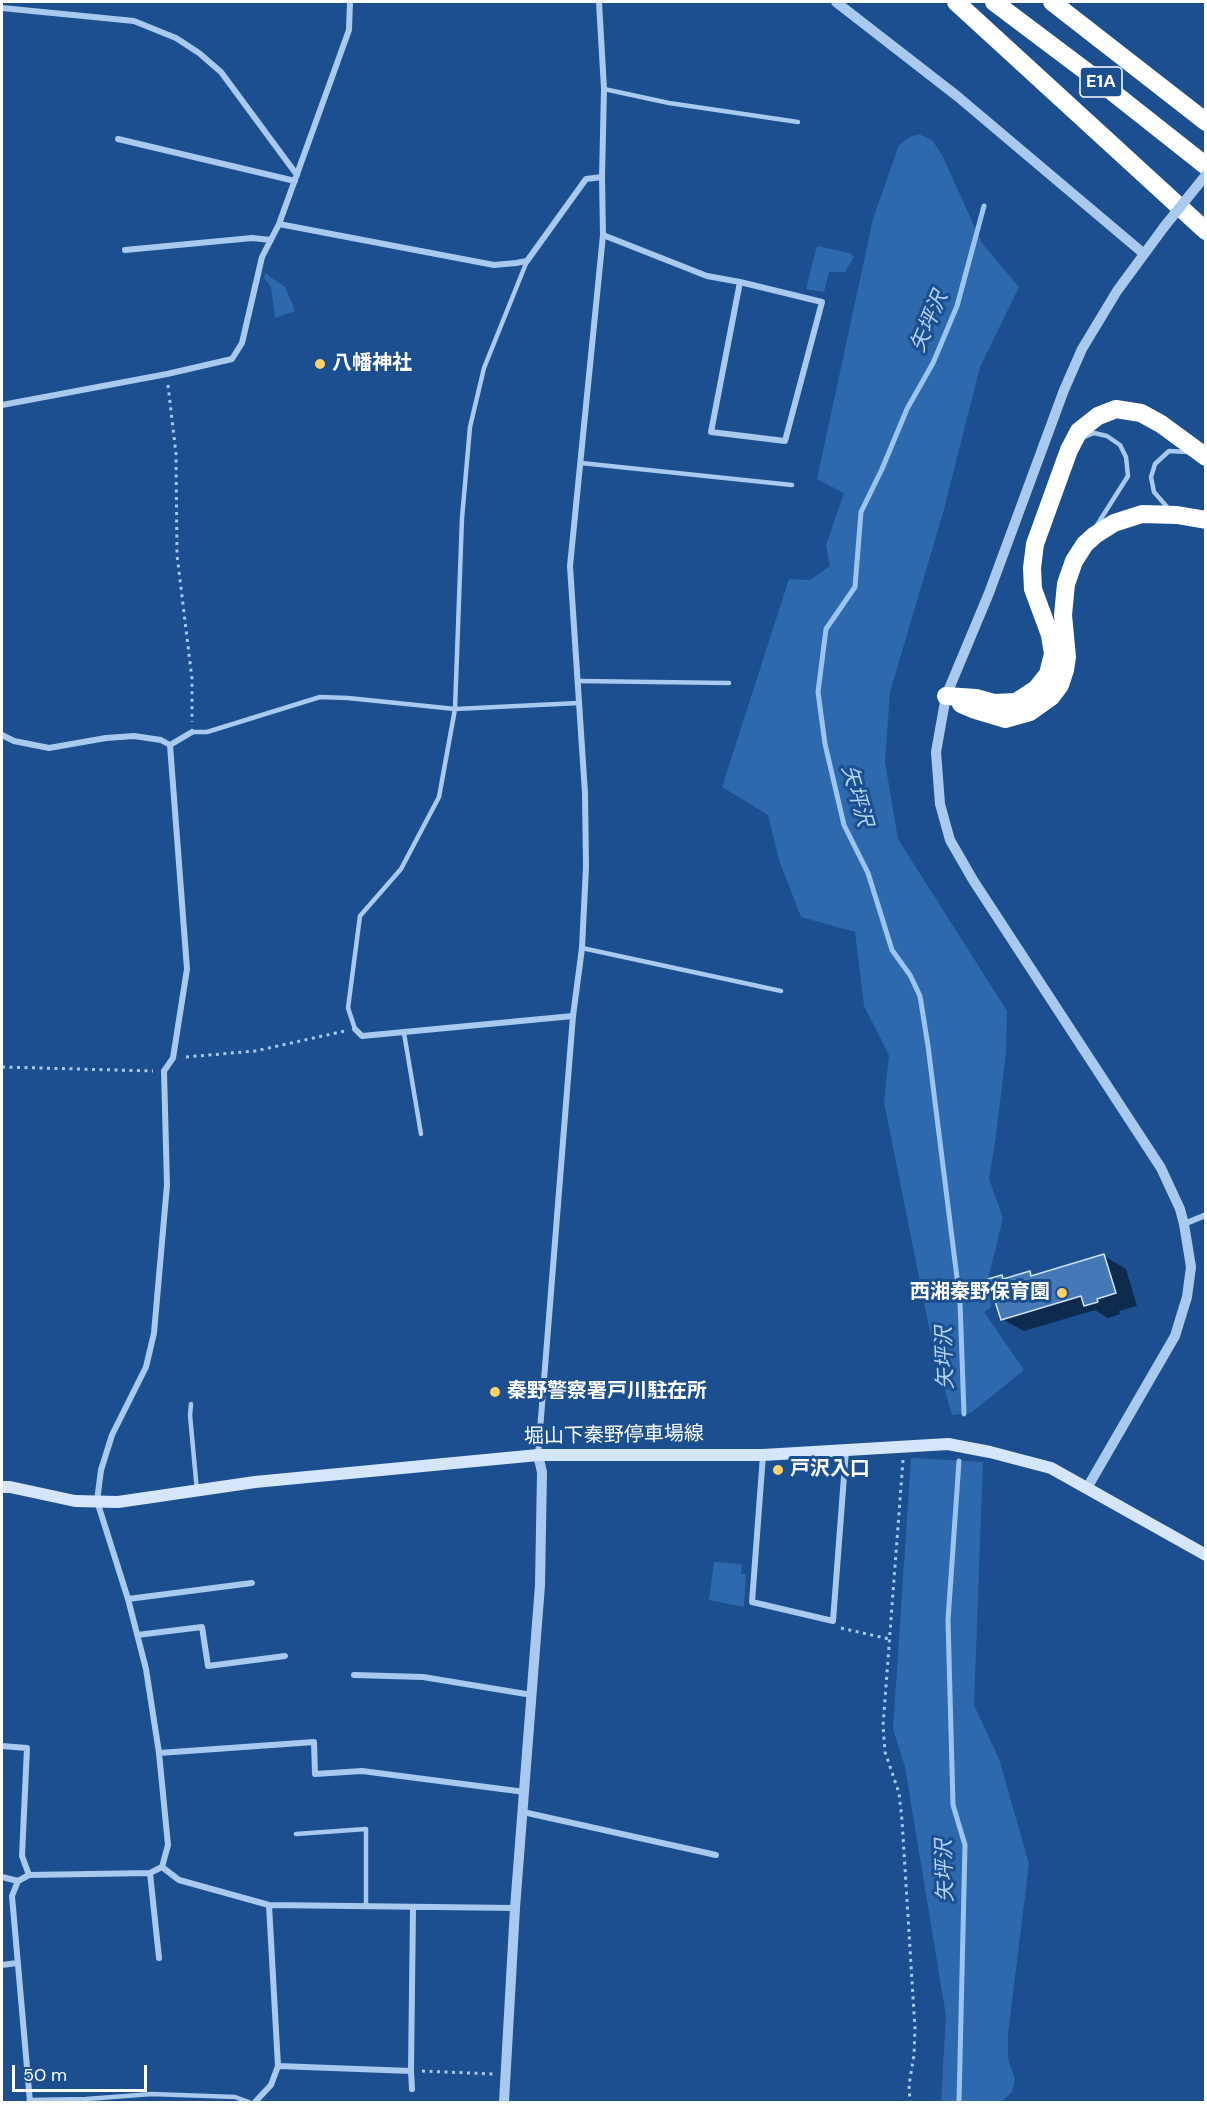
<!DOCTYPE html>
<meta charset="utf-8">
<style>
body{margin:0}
#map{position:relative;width:1207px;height:2104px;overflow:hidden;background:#1b4f8f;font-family:"DM Sans",sans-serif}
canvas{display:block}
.frame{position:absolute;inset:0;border:3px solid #fff;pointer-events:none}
.scale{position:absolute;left:12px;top:2065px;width:135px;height:27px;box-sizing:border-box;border:3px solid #fff;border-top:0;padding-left:8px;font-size:18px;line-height:21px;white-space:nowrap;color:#fff;-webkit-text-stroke:4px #1b4f8f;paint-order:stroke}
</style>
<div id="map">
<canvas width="1207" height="2104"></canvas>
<div class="frame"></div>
<div class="scale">50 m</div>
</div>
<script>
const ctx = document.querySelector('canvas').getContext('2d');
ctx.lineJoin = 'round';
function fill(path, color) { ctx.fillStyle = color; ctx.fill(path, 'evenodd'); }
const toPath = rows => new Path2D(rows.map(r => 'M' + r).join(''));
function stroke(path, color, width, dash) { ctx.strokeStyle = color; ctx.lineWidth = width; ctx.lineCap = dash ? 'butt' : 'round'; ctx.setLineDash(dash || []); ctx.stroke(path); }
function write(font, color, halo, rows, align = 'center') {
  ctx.font = font + ' "DM Sans","Noto Sans JP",sans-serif'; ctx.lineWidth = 6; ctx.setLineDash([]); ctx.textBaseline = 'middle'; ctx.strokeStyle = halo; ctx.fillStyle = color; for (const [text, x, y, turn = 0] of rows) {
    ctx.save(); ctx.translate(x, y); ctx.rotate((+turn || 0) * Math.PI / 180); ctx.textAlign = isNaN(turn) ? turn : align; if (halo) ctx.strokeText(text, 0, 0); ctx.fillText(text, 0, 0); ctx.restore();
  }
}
const green = toPath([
 [919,134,932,140,942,155,982,243,1019,287,980,367,943,513,890,692,885,762,898,839,1007,1011,1006,1053,995,1143,989,1179,1003,1218,989,1275,991,1307,984,1312,1024,1370,971,1413,952,1415,934,1352,884,1102,889,1055,864,1006,855,932,801,917,779,860,768,815,722,787,789,579,810,580,830,566,826,545,844,493,817,479,873,219,899,145,910,137],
 [817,246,850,253,854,257,845,272,829,272,824,292,806,289],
 [265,273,285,287,295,311,275,318,271,287,264,278],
 [911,1458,983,1462,974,1705,999,1759,1029,1864,1008,2033,1008,2059,1015,2079,1012,2092,1001,2102,941,2102,946,2016,905,1767,893,1729],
 [714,1562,742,1564,741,1574,746,1574,744,1607,709,1600]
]);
const shadow = toPath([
 [1104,1256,1126,1269,1137,1306,1119,1311,1120,1314,1108,1318,1095,1310,1024,1331,1002,1319,1002,1277,1006,1280,1030,1273,1036,1276]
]);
const stream = toPath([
 [964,1414,960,1302,928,1046,920,996,910,975,892,950,868,873,844,825,825,744,818,692,826,629,855,587,861,512,882,469,907,409,933,363,957,306,984,206],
 [959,2102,965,1845,953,1805,948,1620,959,1461]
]);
const building = toPath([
 [1104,1254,1116,1293,1097,1299,1098,1302,1084,1306,1081,1296,1001,1320,988,1279,1002,1275,1003,1279,1030,1271,1031,1276,1104,1254]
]);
const path = toPath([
 [168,385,176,454,177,555,192,679,192,722],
 [186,1057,255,1051,345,1031],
 [2,1067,153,1071],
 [903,1460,883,1726,885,1752,899,1793,902,1820,915,2029,914,2055,909,2085,910,2102],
 [841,1628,889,1639],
 [422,2071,493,2074]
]);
const service = toPath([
 [604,89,669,103,798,122],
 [1082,438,1094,433,1107,436,1120,445,1126,457,1128,476,1097,525],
 [581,463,792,485],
 [1168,508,1154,492,1151,477,1155,464,1169,451,1188,452],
 [578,681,729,683],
 [192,732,207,732,320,697,348,698,455,709,579,703],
 [582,948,781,991],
 [355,1029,348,1008,360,916,401,869,439,797,455,709,462,518,470,427,484,368,527,261],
 [404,1033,421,1134],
 [191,1404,190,1415,197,1491],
 [296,1834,366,1829,366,1907],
 [29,2100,86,2099,152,2094,235,2097,249,2102]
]);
const minor = toPath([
 [2,8,134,21,176,38,199,53,221,72,297,175],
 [118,139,295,181],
 [279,224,494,265,516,263,527,261,586,179,602,177],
 [603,235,707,276,740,282,822,302,785,441,711,432,740,282],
 [125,250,252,238,271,240],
 [2,405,167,374,232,359,242,343,262,257,279,224,349,30,350,2],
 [2,735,14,741,49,748,106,738,134,736,161,740,170,745],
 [170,745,192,732],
 [355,1029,362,1036,573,1016],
 [1184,1224,1206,1215],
 [538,1455,573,1016,582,948,586,867,585,793,570,566,603,235,602,177,604,89,599,2],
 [763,1455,752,1602,833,1621,846,1450],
 [128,1599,252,1583],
 [137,1635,202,1627,208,1666,285,1656],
 [354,1675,423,1677,532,1695],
 [2,1746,27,1748,22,1856,29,1875],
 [159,1753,314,1742,315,1774,362,1771,525,1792],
 [523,1812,716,1855],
 [162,1867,179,1880,269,1905,515,1908],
 [150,1873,159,1958],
 [2,1877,18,1881],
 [2,1965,17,1963],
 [278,2066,411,2071,413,1908],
 [411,2071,412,2089],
 [30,2102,12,1896,18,1881,29,1875,150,1873,162,1867,168,1845,159,1753,146,1669,128,1599,97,1501,101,1470,112,1435,146,1367,154,1333,167,1185,164,1071,173,1058,187,969,170,745],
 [255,2102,271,2085,278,2066,269,1905]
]);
const tertiary = toPath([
 [836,2,957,96,1143,253],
 [1087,1488,1175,1336,1187,1297,1191,1267,1184,1224,1180,1209,1161,1168,973,880,950,840,940,804,936,752,946,696,989,593,1064,390,1082,349,1117,291,1164,227],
 [504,2102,515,1908,540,1585,542,1472,538,1455]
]);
const secondary = toPath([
 [2,1487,10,1487,75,1501,118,1502,255,1482,538,1455,763,1455,948,1444,990,1452,1051,1468,1206,1555]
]);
const motorway = toPath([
 [956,2,1206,231],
 [994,2,1091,75,1206,166],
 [1052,2,1206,122],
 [946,696,976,698,994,703,1016,702,1036,689,1048,674,1053,654,1050,635,1033,589,1032,568,1035,544,1069,450,1079,431,1098,416,1116,409,1141,413,1161,424,1206,457],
 [961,704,975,710,1005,719,1030,712,1051,697,1060,685,1065,670,1067,657,1063,615,1066,584,1074,561,1085,544,1095,535,1114,523,1142,514,1177,515,1206,520]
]);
const tertiaryBridge = toPath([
 [1164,227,1206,175]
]);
const markers = [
 [320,364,6,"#ffd166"],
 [1062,1293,6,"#ffd166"],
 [495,1392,6,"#ffd166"],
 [778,1470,6,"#ffd166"]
];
const shields = [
 [1101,82,42]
];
const shieldNames = [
 ["E1A",1101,82]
];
const poiNames = [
 ["八幡神社",332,364],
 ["西湘秦野保育園",1050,1293,"right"],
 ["秦野警察署戸川駐在所",507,1392],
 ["戸沢入口",790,1470]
];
const streetNames = [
 ["堀山下秦野停車場線",614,1436,-1]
];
const waterNames = [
 ["矢坪沢",930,322,-67],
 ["矢坪沢",856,796,74],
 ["矢坪沢",946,1358,-92],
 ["矢坪沢",946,1871,-92]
];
fill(green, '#2e69ad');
fill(shadow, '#0007');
stroke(stream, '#9cc4f0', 5);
fill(building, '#4478b7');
stroke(building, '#cfe3fa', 1.5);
stroke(path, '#a9c9ee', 3, [3, 4.5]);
stroke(service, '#a9c9ee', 4.5);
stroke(minor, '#a9c9ee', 6);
stroke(tertiary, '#a9c9ee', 10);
stroke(secondary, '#d6e6fa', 12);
stroke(motorway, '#fff', 18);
stroke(tertiaryBridge, '#a9c9ee', 10);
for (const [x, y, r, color] of markers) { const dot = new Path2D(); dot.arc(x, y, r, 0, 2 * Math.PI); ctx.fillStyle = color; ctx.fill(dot); stroke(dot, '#1b4f8f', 2); }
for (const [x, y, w] of shields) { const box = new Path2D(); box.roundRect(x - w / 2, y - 15, w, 30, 4.5); ctx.fillStyle = '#1b4f8f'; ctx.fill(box); stroke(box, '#fff', 1.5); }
write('bold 18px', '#fff', null, shieldNames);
write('bold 20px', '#fff', '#1b4f8f', poiNames, 'left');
write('20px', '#fff', '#1b4f8f', streetNames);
write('italic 21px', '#b5d3f5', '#1b4f8f', waterNames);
</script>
